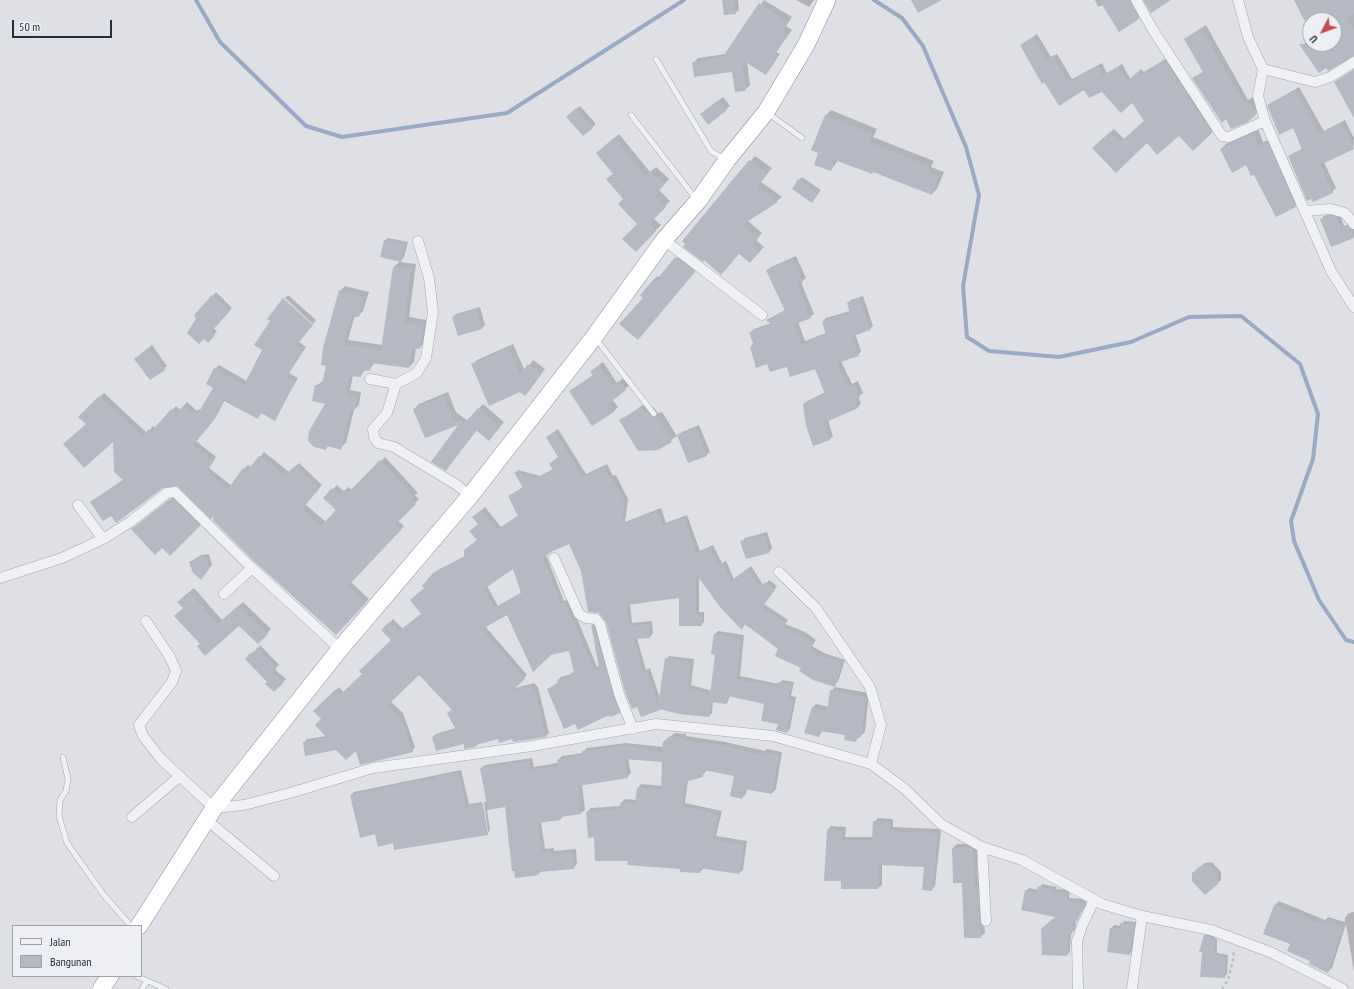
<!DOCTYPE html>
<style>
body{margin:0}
#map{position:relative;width:1354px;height:989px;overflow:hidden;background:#dee0e6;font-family:"PT Sans Narrow",sans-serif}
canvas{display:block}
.legend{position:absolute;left:12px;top:925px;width:130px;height:52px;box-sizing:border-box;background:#edeff4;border:1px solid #9ea1aa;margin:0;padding:5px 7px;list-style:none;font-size:12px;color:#282d3c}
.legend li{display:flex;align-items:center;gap:8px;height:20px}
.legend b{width:20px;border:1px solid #9ea1aa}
.north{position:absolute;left:1302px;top:12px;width:40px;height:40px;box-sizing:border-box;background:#edeff4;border:1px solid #9ea1aa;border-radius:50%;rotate:229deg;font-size:11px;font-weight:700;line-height:16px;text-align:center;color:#282d3c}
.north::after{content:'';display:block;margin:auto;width:14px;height:18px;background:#c4494f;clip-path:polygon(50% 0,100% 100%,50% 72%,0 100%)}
.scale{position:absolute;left:12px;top:20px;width:100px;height:18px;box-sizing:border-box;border:2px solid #282d3c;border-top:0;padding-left:5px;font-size:12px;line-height:14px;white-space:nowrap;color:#282d3c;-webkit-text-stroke:3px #edeff4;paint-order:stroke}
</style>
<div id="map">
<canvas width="1354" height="989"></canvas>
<ul class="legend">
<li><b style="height:5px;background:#f0f1f5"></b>Jalan</li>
<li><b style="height:11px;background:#b5b9c3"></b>Bangunan</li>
</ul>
<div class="north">U</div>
<div class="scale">50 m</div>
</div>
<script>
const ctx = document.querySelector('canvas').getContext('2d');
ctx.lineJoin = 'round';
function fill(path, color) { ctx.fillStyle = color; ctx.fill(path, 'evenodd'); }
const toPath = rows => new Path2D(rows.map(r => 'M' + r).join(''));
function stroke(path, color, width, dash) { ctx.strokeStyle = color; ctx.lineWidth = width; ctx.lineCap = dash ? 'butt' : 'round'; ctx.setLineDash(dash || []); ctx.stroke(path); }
const shadow = toPath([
 [723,0,738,0,739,10,735,13],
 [764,0,792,17,786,26,792,30,776,52,780,54,766,74,747,62,750,85,745,90,733,71,693,63,698,58,726,54],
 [796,0,814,0,809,7],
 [1095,0,1133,0,1142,15,1120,31,1103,5,1098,7],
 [1295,0,1354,0,1354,54,1327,66,1302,46,1310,39,1310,44,1334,44,1334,20,1310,20,1310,29],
 [1206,25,1248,100,1253,97,1260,110,1256,114,1193,78,1204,71,1185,39],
 [1037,34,1051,57,1057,54,1072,79,1102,63,1107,73,1122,64,1131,80,1141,69,1144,72,1169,57,1215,128,1193,150,1179,134,1147,142,1094,148,1114,129,1124,139,1145,121,1132,102,1102,91,1084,89,1059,104,1021,45],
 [1354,69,1354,110,1335,82],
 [1299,87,1324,131,1345,120,1354,138,1353,148,1324,162,1336,188,1332,192,1289,157,1303,148,1293,127,1268,105],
 [723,97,730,106,726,109,704,111],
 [580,106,596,124,592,127,571,113],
 [831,110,877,129,873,137,934,161,931,167,944,172,937,189,932,194,874,171,838,160,831,170,819,152,813,150,826,115],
 [1258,129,1263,142,1272,139,1300,201,1295,206,1255,173,1247,164,1221,149,1226,144],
 [619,134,650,172,656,167,669,179,659,190,670,201,653,218,661,225,636,250,639,224,624,199,602,148],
 [755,156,772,168,761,182,782,197,748,221,762,233,756,240,764,247,755,257,687,244,684,241],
 [802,177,821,190,815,198,799,180],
 [1335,213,1340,214,1344,226,1351,224,1354,225,1354,237,1331,246,1321,220,1324,216],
 [388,238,408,242,404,257,400,262,416,264,409,317,427,320,425,343,419,348,416,348,414,362,409,367,375,362,369,370,366,369,360,376,353,375,350,390,361,392,359,405,354,410,346,443,340,448,329,446,326,448,326,403,316,386,324,380,340,291,345,286,369,292,363,311,358,316,355,315,348,340,383,345,394,267,400,261,384,241],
 [681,253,699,266,642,334,644,297,653,280,658,276,660,278],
 [796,256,806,278,801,282,814,314,810,317,798,322,805,341,826,333,823,322,826,318,850,311,848,303,851,300,863,296,873,326,870,329,855,334,861,351,858,355,841,361,852,384,858,381,863,393,858,397,861,403,858,407,828,420,833,436,830,439,813,445,808,401,825,392,816,367,768,363,754,344,750,333,754,329,772,323,767,320,785,310,768,271,771,267],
 [216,292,232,308,213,328,217,331,211,338,204,338,195,315],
 [288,295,316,320,313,324,285,298],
 [480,307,485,325,482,328,458,335,453,317,456,314],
 [299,342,306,347,289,373,298,378,274,420,262,413,258,417,225,400,214,420,196,441,216,457,209,468,232,486,244,469,248,465,251,467,264,452,289,472,299,463,322,485,305,504,326,522,337,510,324,498,337,485,344,492,348,487,352,490,385,457,418,493,415,495,419,499,398,521,404,526,351,582,369,599,335,634,216,513,180,486,174,485,163,487,111,514,91,502,124,479,114,439,87,424,79,417,104,393,147,433,153,426,155,428,176,406,180,410,187,402,197,411,199,409,201,411,214,388,215,369,219,365,247,381],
 [513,344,525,371,533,360,545,369,525,395,472,365,477,360],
 [152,345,167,366,164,369,135,359],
 [603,362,617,383,624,378,630,385,612,399,618,407,613,412,570,391,593,375,591,371],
 [448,392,456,412,468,421,483,404,504,422,493,435,477,430,446,470,432,461,461,422,425,437,414,409,419,404],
 [647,402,651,408,653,407,658,413,662,412,677,436,658,449,620,421],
 [699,425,710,452,706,455,678,435,682,432],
 [558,429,586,474,607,464,613,476,616,475,628,499,625,522,661,508,666,523,687,515,700,551,713,545,722,563,726,561,734,579,751,566,764,586,769,580,777,586,764,604,788,620,785,624,805,632,816,640,812,646,824,653,845,660,838,682,834,685,802,667,745,624,742,629,699,576,699,612,704,612,704,622,701,625,680,597,630,604,632,623,652,621,653,633,650,637,637,638,646,670,650,668,660,699,666,659,669,656,694,659,691,685,712,691,717,654,712,654,715,634,718,631,744,635,740,676,779,684,782,680,794,682,791,696,796,697,790,729,787,732,766,703,730,696,727,703,713,701,712,713,709,716,661,708,659,710,607,622,570,543,550,551,546,555,564,601,569,599,597,667,600,666,592,625,595,622,622,709,619,713,576,723,548,689,559,682,558,680,561,677,572,674,575,670,569,650,507,614,485,626,527,675,512,689,534,683,538,687,549,733,546,736,514,741,513,738,499,738,478,744,476,746,433,737,436,734,456,728,448,713,453,709,419,673,390,701,403,713,415,747,412,751,337,749,304,743,307,739,326,736,322,719,314,711,339,687,344,693,363,674,393,640,383,630,393,619,403,629,422,614,411,600,425,588,438,570,465,556,478,540,479,524,477,514,485,507,501,527,519,515,509,496,523,487,515,473,518,470,540,476,553,469,559,456,547,437],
 [513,568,522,592,498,606,487,586],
 [174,496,203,522,170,555,162,547,155,554,145,544,147,543,136,526],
 [767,532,772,548,769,552,742,542,745,538],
 [209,554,212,565,204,575,190,562,201,555],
 [194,588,222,620,243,602,271,629,258,643,239,624,201,644,184,608,182,598],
 [260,645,279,665,274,669,286,679,274,691,268,682,246,659,254,651,256,653],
 [835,687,869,693,865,732,855,741,846,734,823,730,819,736,812,708,816,704,829,707,831,691],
 [675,733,686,734,686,736,725,742,765,751,767,749,782,752,776,789,772,793,747,789,746,794,742,798,735,776,707,770,702,776,688,780,685,803,722,811,716,836,747,841,743,870,739,873,704,868,700,872,629,860,595,836,587,812,591,808,621,806,621,803,625,799,637,800,638,788,641,784,662,786,664,761,628,758,631,773,627,777,582,784,585,810,581,813,564,815,560,820,541,822,545,849,554,848,554,851,576,849,577,864,573,868,542,871,538,874,506,806,487,810,490,830,487,834,393,842,376,833,351,795,354,792,461,770,469,804,482,802,486,832,488,832,484,802,488,801,481,768,485,765,532,758,534,767,558,763,558,760,562,756,583,753,587,748,626,743,664,747,668,738],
 [878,818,893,819,893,827,939,829,941,831,935,886,932,890,925,866,882,864,882,885,878,888,842,888,842,880,828,830,831,826,846,827,845,837,873,837,874,822],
 [957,844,974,844,977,845,978,882,981,882,985,933,980,937,963,882,954,882,953,848],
 [1212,862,1221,872,1221,880,1205,894,1196,870,1205,863],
 [1042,884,1057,887,1056,889,1070,890,1069,898,1086,899,1086,905,1076,920,1075,930,1071,933,1070,952,1067,955,1057,916,1026,891,1029,888,1038,890],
 [1279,901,1325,920,1328,917,1345,922,1345,918,1349,913,1354,912,1354,972,1346,924,1332,968,1328,972,1291,943,1265,933,1275,905],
 [1124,921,1137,922,1133,950,1130,954,1111,929,1114,925,1121,926],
 [1207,933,1213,934,1215,938,1217,939,1217,953,1228,955,1227,974,1224,977,1204,936]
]);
const stream = toPath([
 [196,0,220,42,306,126,342,137,507,113,684,0],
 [874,0,902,18,923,46,966,147,979,195,963,286,967,337,989,351,1059,357,1131,342,1189,317,1241,316,1300,364,1318,414,1313,459,1291,521,1294,541,1319,600,1346,640,1354,642]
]);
const building = toPath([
 [722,0,734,0,736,14,724,15],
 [911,0,942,0,918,13],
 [1099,0,1130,0,1139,19,1119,32],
 [1143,0,1171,0,1151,13],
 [1294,0,1354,0,1354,14,1346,19,1354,29,1354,56,1328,71,1326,68,1319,73,1299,44,1334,44,1334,20,1304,20],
 [759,3,788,22,782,31,788,35,773,57,776,60,766,75,742,60,746,91,735,92,732,72,694,77,692,62,722,58],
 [1201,28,1244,103,1248,101,1256,113,1256,115,1248,122,1231,129,1226,119,1222,123,1192,78,1203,72,1184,39],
 [1033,37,1047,60,1053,57,1068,82,1098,66,1103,76,1118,67,1127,82,1137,72,1140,75,1164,60,1212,133,1193,151,1179,136,1157,155,1147,143,1116,173,1092,148,1110,132,1120,142,1144,121,1132,103,1121,113,1102,92,1089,98,1084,90,1059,106,1044,82,1042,84,1020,45],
 [1354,70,1354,118,1334,82],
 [1295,90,1319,134,1341,123,1354,149,1320,165,1333,193,1313,202,1311,199,1307,201,1288,156,1302,149,1293,128,1279,135,1267,105],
 [719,100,727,110,708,125,700,114],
 [576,108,593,128,583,136,566,117],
 [825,115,873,134,869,142,929,166,927,172,939,177,932,195,873,172,872,174,835,160,831,171,814,165,818,153,811,150],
 [1253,133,1259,147,1268,143,1296,207,1276,217,1254,175,1251,176,1246,165,1232,173,1220,149],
 [614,138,645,176,650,171,665,184,655,195,666,207,649,224,656,231,636,252,622,239,637,224,618,204,623,199,606,179,613,174,596,153],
 [749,160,767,173,757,187,778,202,742,225,758,239,752,246,759,252,750,263,739,254,721,275,704,260,703,262,683,247,685,244,682,241],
 [798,179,818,194,812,203,792,189],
 [1331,216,1337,217,1341,229,1348,226,1353,230,1354,238,1331,247,1320,219],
 [384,240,405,245,401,262,380,257],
 [675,257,695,272,638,340,619,324,643,298,640,295,653,280,655,282],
 [793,259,803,282,797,284,811,318,794,325,801,344,826,335,822,321,850,313,847,303,860,298,870,330,851,337,859,356,837,363,848,387,854,384,860,397,855,400,858,408,824,423,830,440,813,446,806,426,803,404,809,400,825,394,815,369,790,377,787,367,770,372,767,364,756,368,750,347,753,344,749,332,772,325,766,320,785,311,766,270],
 [393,267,411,269,404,322,423,325,420,349,412,348,409,368,371,363,370,371,362,370,361,377,350,376,345,395,357,397,354,411,350,411,341,450,327,446,326,450,314,447,308,441,309,431,325,404,312,401,315,385,322,384,326,366,321,365,323,348,339,290,364,297,359,317,351,316,344,345,381,350],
 [212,295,230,311,211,332,215,335,208,343,204,339,199,344,187,333,196,319,194,315],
 [283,298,313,325,296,346,303,351,286,377,295,382,275,421,261,413,258,419,224,401,210,425,193,445,213,461,206,472,228,489,243,468,247,471,259,456,285,475,295,466,319,489,302,509,321,526,336,510,323,498,332,488,339,495,344,490,348,493,380,460,415,497,412,500,416,504,395,525,401,530,348,586,366,603,336,635,256,563,213,520,214,516,211,519,177,486,163,488,116,523,111,516,103,521,90,502,123,480,114,472,113,442,84,468,63,444,86,424,78,417,99,396,143,436,149,429,151,432,171,409,176,413,183,406,193,414,194,412,197,415,213,388,206,384,214,368,244,385,262,350,254,345,270,321,267,319],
 [476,309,482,329,458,336,452,317],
 [148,348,165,370,150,380,134,359],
 [508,348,520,375,528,364,541,375,525,396,520,392,489,406,471,364],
 [599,366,612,386,619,381,626,390,608,404,614,412,592,426,569,391,593,376,590,371],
 [444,396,452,417,463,425,478,408,500,427,489,441,476,430,446,471,431,462,458,425,425,438,413,409],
 [642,407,645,413,647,412,653,418,657,417,672,442,658,450,638,451,619,420],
 [696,428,707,456,688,463,677,435],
 [555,432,583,477,604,466,610,479,612,478,625,503,622,524,657,511,663,526,684,518,696,554,710,547,718,565,723,563,731,581,747,569,760,588,765,582,775,590,762,607,785,624,783,627,801,635,814,643,810,650,821,656,843,663,835,687,813,680,799,671,801,668,775,656,778,648,743,623,742,630,720,607,696,574,696,615,701,615,702,626,679,626,679,598,627,605,629,626,649,624,650,638,634,639,643,672,647,671,658,706,665,658,691,662,688,688,710,694,715,655,711,654,714,634,741,638,737,679,777,687,778,682,791,685,788,699,793,700,787,733,776,730,778,724,761,721,764,704,728,696,727,704,711,702,709,717,679,714,659,709,660,710,641,717,637,707,632,709,625,692,606,622,599,613,588,612,581,571,569,544,551,552,543,558,561,604,565,602,594,670,599,668,591,625,594,627,613,696,620,713,610,717,609,715,578,730,575,724,564,729,547,689,558,684,557,680,572,676,571,673,574,672,569,651,551,655,533,672,507,615,482,629,525,679,512,691,531,686,535,691,546,737,513,742,512,739,499,743,498,739,475,745,476,747,464,749,464,744,436,751,432,737,456,730,447,713,452,710,419,675,388,705,400,717,413,752,360,765,356,751,346,760,336,750,305,756,303,742,327,738,315,725,321,719,313,711,335,690,340,695,362,674,359,671,391,640,381,630,389,622,399,631,421,614,410,600,424,588,422,586,433,573,464,557,464,550,477,540,469,531,478,524,472,517,482,510,498,530,518,516,508,496,523,488,514,472,536,478,553,470,549,464,558,457,546,437],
 [513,569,521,593,494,608,484,589],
 [170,499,173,499,200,526,170,556,162,548,155,555,131,529],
 [764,535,769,553,746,559,740,541],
 [206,557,209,569,201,580,193,573,189,562,197,558],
 [189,592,218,624,238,606,268,634,258,644,239,626,205,656,197,646,200,644,174,616,183,608,177,602],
 [257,647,277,668,273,673,284,682,274,692,265,684,267,682,245,659,250,653,253,656],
 [830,690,866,697,861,737,857,736,856,742,844,740,845,735,820,731,819,737,804,733,812,707,827,712],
 [670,736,682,738,682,740,721,745,762,755,762,752,779,755,772,794,744,789,742,799,730,796,734,776,704,770,703,777,685,782,682,806,718,815,713,840,744,845,739,874,700,868,700,873,680,872,680,869,627,865,628,861,595,861,594,837,588,838,586,812,620,809,620,803,635,803,637,788,661,790,662,762,624,759,628,778,578,786,581,814,560,817,560,820,538,823,542,852,551,852,551,854,572,852,574,869,538,872,539,875,515,878,514,871,512,871,505,807,488,810,480,768,529,761,530,770,558,766,557,760,582,755,582,751,622,746,662,751,663,742],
 [458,772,466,807,483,804,488,835,394,850,393,843,378,847,375,834,360,838,350,795,410,782,434,779,434,777],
 [873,821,890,822,889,831,935,833,938,835,932,891,922,890,924,867,879,865,878,889,841,889,841,881,824,881,827,829,843,831,842,840,872,840],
 [969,847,973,850,974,886,978,886,981,938,964,938,962,883,953,883,952,848],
 [1208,865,1218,876,1218,884,1205,895,1192,881,1192,873,1201,866],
 [1038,886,1054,890,1054,892,1067,893,1067,901,1083,902,1083,909,1077,921,1074,921,1072,934,1068,934,1067,956,1042,955,1041,929,1055,917,1021,910,1025,890,1036,893],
 [1274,905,1322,924,1323,920,1343,927,1328,973,1309,964,1310,961,1287,951,1290,944,1263,934],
 [1120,923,1134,925,1130,955,1107,952,1110,928,1120,929],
 [1204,935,1210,937,1212,941,1215,941,1214,955,1226,957,1225,978,1200,977,1202,952,1199,952]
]);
const path = toPath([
 [1222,989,1228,980,1233,960,1234,950]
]);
const service = toPath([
 [656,59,711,151,724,159],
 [769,114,802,138],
 [631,115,696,199],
 [596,339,654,414],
 [63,757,68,779,66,791,60,800,59,816,67,843,103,894,131,926],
 [136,976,166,989],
 [142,989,147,981]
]);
const minor = toPath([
 [1136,0,1153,30,1222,136,1229,137,1265,121],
 [1238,0,1248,37,1263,69,1258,96,1265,121,1331,271,1354,307],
 [1263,69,1315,82,1330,77,1354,62],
 [1306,211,1331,209,1345,213,1354,224],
 [664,240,762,315],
 [370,379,396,384,387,413,373,429,374,437,378,443,394,447,457,485,470,496],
 [396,384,417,373,426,358,433,312,429,278,418,241],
 [78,505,103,539],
 [554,558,579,614,586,618,596,619,600,624,619,694,633,729],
 [779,572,816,608,870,687,881,725,871,764],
 [0,578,62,558,105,538,130,522,167,493,175,492,252,568,340,649],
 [224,594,252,568],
 [146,621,170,657,176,671,172,682,139,725,143,736,161,759,214,808,244,805,290,793,373,768,532,746,656,724,773,736,871,764,905,789,941,824,982,847,1022,860,1102,904,1142,916,1211,930,1270,952,1343,989],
 [132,817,180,776],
 [207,820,274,876],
 [982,847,986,921],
 [1078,989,1077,941,1082,926,1094,900],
 [1132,989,1142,916]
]);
const trunk = toPath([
 [139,926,214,808,340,649,470,496,594,337,664,240,698,201,727,160,766,112,806,45,827,0],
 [101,989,110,976]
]);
fill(shadow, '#0003');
stroke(stream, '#9aaac4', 4);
fill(building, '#b5b9c3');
stroke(service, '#a4a7b0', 6);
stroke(minor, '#a4a7b0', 11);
stroke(trunk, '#868c9c', 18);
stroke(path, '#bcbec5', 2.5, [3, 3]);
stroke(service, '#f0f1f5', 5);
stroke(minor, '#f0f1f5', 10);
stroke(trunk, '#fff', 17);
</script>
